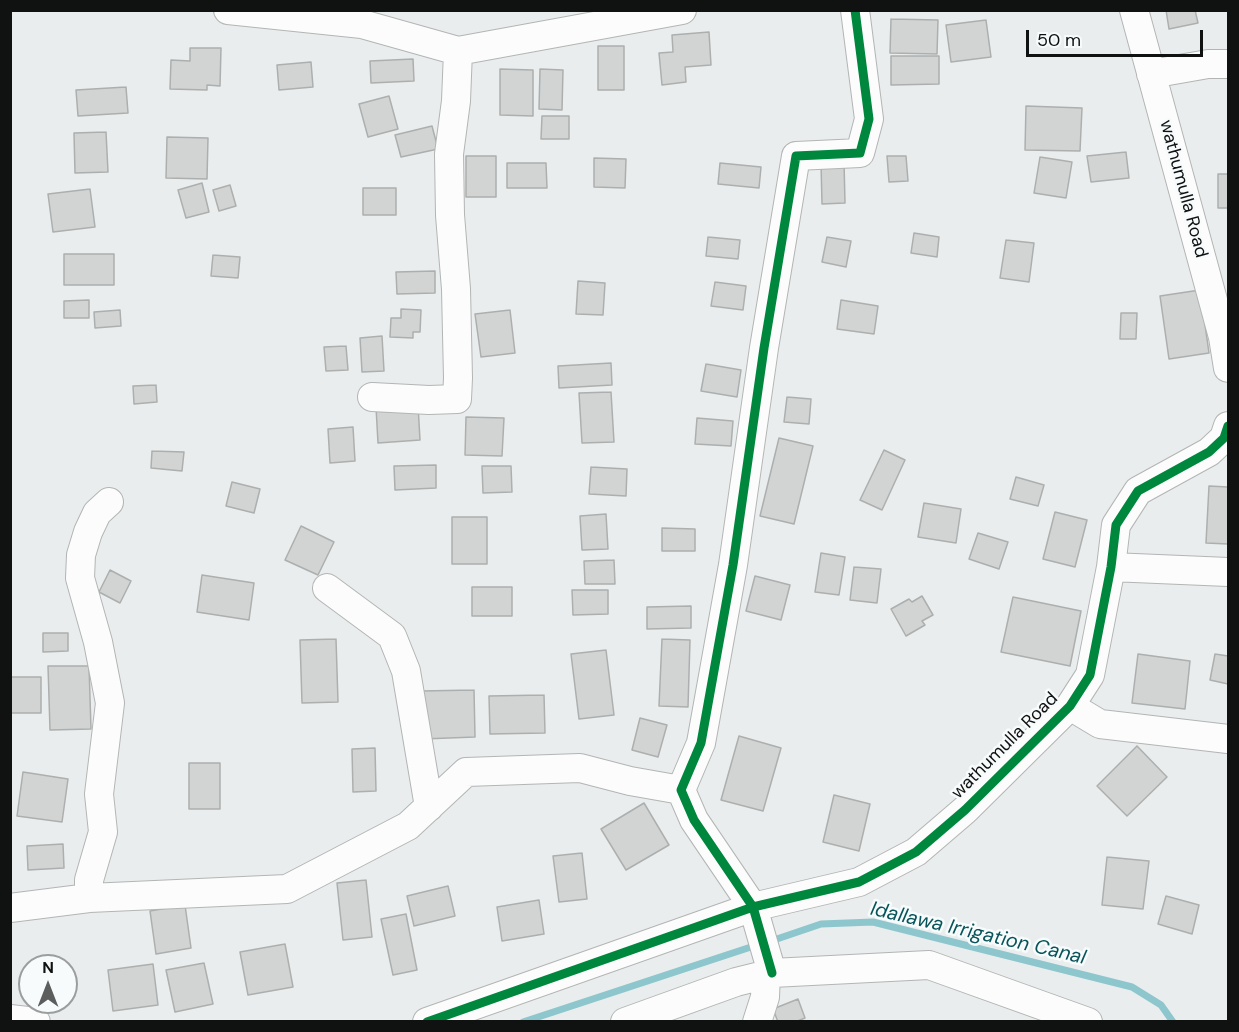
<!DOCTYPE html>
<style>
body{margin:0}
#map{position:relative;width:1239px;height:1032px;overflow:hidden;background:#eaeded;font-family:"DM Sans",sans-serif}
canvas{display:block}
.frame{position:absolute;inset:0;border:12px solid #101111;pointer-events:none}
.north{position:absolute;left:18px;top:954px;width:60px;height:60px;box-sizing:border-box;background:#f7fbfc;border:2px solid #9b9d9e;border-radius:50%;rotate:0deg;font-size:16px;font-weight:700;line-height:24px;text-align:center;color:#101111}
.north::after{content:'';display:block;margin:auto;width:21px;height:27px;background:#5c5e5e;clip-path:polygon(50% 0,100% 100%,50% 72%,0 100%)}
.scale{position:absolute;left:1026px;top:30px;width:177px;height:27px;box-sizing:border-box;border:3px solid #101111;border-top:0;padding-left:8px;font-size:18px;line-height:21px;white-space:nowrap;color:#101111;-webkit-text-stroke:4px #f7fbfc;paint-order:stroke}
</style>
<div id="map">
<canvas width="1239" height="1032"></canvas>
<div class="frame"></div>
<div class="north">N</div>
<div class="scale">50 m</div>
</div>
<script>
const ctx = document.querySelector('canvas').getContext('2d');
ctx.lineJoin = 'round';
const toPath = rows => new Path2D(rows.map(r => 'M' + r).join(''));
function stroke(path, color, width, dash) { ctx.strokeStyle = color; ctx.lineWidth = width; ctx.lineCap = dash ? 'butt' : 'round'; ctx.setLineDash(dash || []); ctx.stroke(path); }
function fill(path, color) { ctx.fillStyle = color; ctx.fill(path, 'evenodd'); }
function write(font, color, halo, rows, align = 'center') {
  ctx.font = font + ' "DM Sans",sans-serif'; ctx.lineWidth = 5; ctx.setLineDash([]); ctx.textBaseline = 'middle'; ctx.strokeStyle = halo; ctx.fillStyle = color; for (const [text, x, y, turn = 0] of rows) {
    ctx.save(); ctx.translate(x, y); ctx.rotate((+turn || 0) * Math.PI / 180); ctx.textAlign = isNaN(turn) ? turn : align; if (halo) ctx.strokeText(text, 0, 0); ctx.fillText(text, 0, 0); ctx.restore();
  }
}
const stream = toPath([
 [771,941,821,924,873,922,1132,987,1161,1005,1173,1022],
 [523,1022,757,945]
]);
const building = toPath([
 [1166,10,1195,10,1198,23,1169,29,1166,10],
 [891,19,938,20,937,54,890,53,891,19],
 [986,20,991,57,951,62,946,25,986,20],
 [709,32,711,65,685,67,686,82,662,85,659,53,673,52,672,35,709,32],
 [598,46,624,46,624,90,598,90,598,46],
 [190,48,221,48,220,86,207,85,207,90,170,89,171,60,190,61,190,48],
 [891,56,939,56,939,84,891,85,891,56],
 [413,59,414,81,371,83,370,61,413,59],
 [311,62,313,87,279,90,277,65,311,62],
 [500,69,533,70,533,116,500,115,500,69],
 [540,69,563,70,562,110,539,109,540,69],
 [126,87,128,113,78,116,76,90,126,87],
 [389,96,398,129,368,137,359,104,389,96],
 [1026,106,1082,108,1080,151,1025,150,1026,106],
 [542,116,569,116,569,139,541,139,542,116],
 [432,126,438,149,401,157,395,135,432,126],
 [106,132,108,172,75,173,74,133,106,132],
 [167,137,208,138,207,179,166,178,167,137],
 [1126,152,1129,178,1091,182,1087,156,1126,152],
 [466,156,496,156,496,197,466,197,466,156],
 [887,156,906,156,908,181,889,182,887,156],
 [1040,157,1072,162,1066,198,1034,193,1040,157],
 [594,158,626,159,625,188,594,187,594,158],
 [844,162,845,203,822,204,821,163,844,162],
 [507,163,546,163,547,188,507,188,507,163],
 [720,163,761,167,759,188,718,184,720,163],
 [1218,174,1228,174,1228,208,1218,208,1218,174],
 [202,183,209,212,186,218,178,190,202,183],
 [230,185,236,206,219,211,213,190,230,185],
 [363,188,396,188,396,215,363,215,363,188],
 [90,189,95,227,53,232,48,194,90,189],
 [914,233,939,237,937,257,911,253,914,233],
 [708,237,740,240,738,259,706,256,708,237],
 [827,237,851,241,846,267,822,262,827,237],
 [1006,240,1034,243,1029,282,1000,278,1006,240],
 [64,254,114,254,114,285,64,285,64,254],
 [213,255,240,257,238,278,211,276,213,255],
 [435,271,435,293,397,294,396,272,435,271],
 [578,281,605,283,603,315,576,314,578,281],
 [715,282,746,286,743,310,711,306,715,282],
 [1200,290,1209,353,1169,359,1160,296,1200,290],
 [89,300,89,318,64,318,64,301,89,300],
 [841,300,878,306,874,334,837,329,841,300],
 [401,309,421,310,420,332,413,332,413,338,390,337,391,318,401,318,401,309],
 [120,310,121,326,95,328,94,312,120,310],
 [510,310,515,353,481,357,475,314,510,310],
 [1121,313,1137,313,1136,339,1120,339,1121,313],
 [382,336,384,371,362,372,360,338,382,336],
 [346,346,348,370,326,371,324,347,346,346],
 [611,363,612,385,559,388,558,366,611,363],
 [706,364,741,370,737,397,701,391,706,364],
 [156,385,157,402,134,404,133,386,156,385],
 [611,392,614,442,582,443,579,393,611,392],
 [787,397,811,399,809,424,784,422,787,397],
 [418,405,420,440,378,443,376,407,418,405],
 [466,417,504,418,502,456,465,455,466,417],
 [697,418,733,421,731,446,695,444,697,418],
 [353,427,355,461,330,463,328,429,353,427],
 [779,438,813,446,794,524,760,516,779,438],
 [884,450,905,460,882,510,860,500,884,450],
 [152,451,184,452,182,471,151,468,152,451],
 [436,465,436,488,395,490,394,466,436,465],
 [482,466,511,466,512,492,483,493,482,466],
 [591,467,627,469,626,496,589,494,591,467],
 [1016,477,1044,485,1038,506,1010,499,1016,477],
 [232,482,260,489,254,513,226,506,232,482],
 [1209,486,1228,487,1228,544,1206,543,1209,486],
 [924,503,961,509,956,543,918,537,924,503],
 [1055,512,1087,520,1075,567,1043,559,1055,512],
 [606,514,608,549,582,550,580,516,606,514],
 [452,517,487,517,487,564,452,564,452,517],
 [301,526,334,542,318,575,285,560,301,526],
 [662,528,695,529,695,551,662,551,662,528],
 [978,533,1008,542,999,569,969,559,978,533],
 [821,553,845,557,839,595,815,592,821,553],
 [614,560,615,584,585,584,584,561,614,560],
 [854,567,881,569,877,603,850,600,854,567],
 [110,570,131,581,120,603,99,592,110,570],
 [202,575,254,583,249,620,197,612,202,575],
 [755,576,790,585,781,620,746,611,755,576],
 [472,587,512,587,512,616,472,616,472,587],
 [572,590,608,590,608,614,573,615,572,590],
 [922,596,933,615,922,621,925,625,906,636,891,609,909,599,912,602,922,596],
 [1013,597,1081,611,1070,666,1001,652,1013,597],
 [691,606,691,628,647,629,647,607,691,606],
 [43,633,68,633,68,651,43,652,43,633],
 [336,639,338,702,302,703,300,640,336,639],
 [662,639,690,640,688,707,659,706,662,639],
 [606,650,614,715,579,719,571,654,606,650],
 [1138,654,1190,661,1185,709,1132,703,1138,654],
 [1215,654,1228,656,1228,684,1210,680,1215,654],
 [48,666,89,666,91,729,50,730,48,666],
 [10,677,41,677,41,713,10,713,10,677],
 [474,690,475,737,423,739,421,691,474,690],
 [544,695,545,733,490,734,489,696,544,695],
 [640,718,667,725,658,757,632,750,640,718],
 [739,736,781,748,763,811,721,800,739,736],
 [1137,746,1167,777,1127,816,1097,786,1137,746],
 [375,748,376,791,353,792,352,749,375,748],
 [189,763,220,763,220,809,189,809,189,763],
 [23,772,68,779,62,822,17,816,23,772],
 [834,795,870,804,859,851,823,842,834,795],
 [644,803,669,845,626,870,601,829,644,803],
 [63,844,64,868,28,870,27,846,63,844],
 [582,853,587,899,559,902,553,856,582,853],
 [1107,857,1149,861,1143,909,1102,905,1107,857],
 [366,880,372,937,343,940,337,883,366,880],
 [448,886,455,916,414,926,407,896,448,886],
 [1166,896,1199,905,1192,934,1158,924,1166,896],
 [539,900,544,934,502,941,497,907,539,900],
 [185,905,191,948,156,954,150,911,185,905],
 [406,914,417,970,393,975,381,919,406,914],
 [285,944,293,987,248,995,240,952,285,944],
 [61,962,61,966,43,966,43,963,61,962],
 [204,963,213,1004,175,1012,166,970,204,963],
 [153,964,158,1005,113,1011,108,970,153,964],
 [798,999,805,1018,795,1022,778,1022,773,1009,798,999]
]);
const street = toPath([
 [228,10,362,24,458,51,682,10],
 [1134,10,1223,337,1228,368],
 [1151,74,1208,64,1228,64],
 [372,397,429,400,457,399,458,378,456,289,450,215,449,154,456,101,458,51],
 [1111,567,1228,572],
 [327,588,392,636,406,671,429,807],
 [1070,706,1100,724,1228,739],
 [89,898,89,880,103,832,99,794,110,703,98,642,80,578,81,555,88,532,97,513,109,502],
 [10,908,89,898,287,889,408,826,466,772,580,768,630,781,681,790],
 [772,973,753,907,694,820,681,790,701,743,733,565,764,348,796,156,860,153,869,119,855,10],
 [10,1019,36,1022],
 [427,1022,753,907,859,882,916,852,965,810,1070,706,1090,675,1111,567,1116,525,1138,491,1209,452,1224,438,1228,426],
 [625,1022,736,982,772,973,929,965,1088,1022],
 [757,1022,765,997,766,974]
]);
const cycleway = toPath([
 [772,973,753,907,694,820,681,790,701,743,733,565,764,348,796,156,860,153,869,119,855,10],
 [427,1022,753,907,859,882,916,852,965,810,1070,706,1090,675,1111,567,1116,525,1138,491,1209,452,1224,438,1228,426]
]);
const streetNames = [
 ["wathumulla Road",1183,189,75],
 ["wathumulla Road",1005,746,-45]
];
const waterNames = [
 ["Idallawa Irrigation Canal",978,934,13]
];
stroke(stream, '#8dc6cc', 7);
fill(building, '#d2d4d4');
stroke(building, '#adafaf', 1.5);
stroke(street, '#b3b5b5', 30);
stroke(street, '#fcfcfc', 28);
stroke(cycleway, '#00873e', 9);
write('18px', '#101111', '#f7fbfc', streetNames);
write('italic 20px', '#075359', '#f7fbfc', waterNames);
</script>
